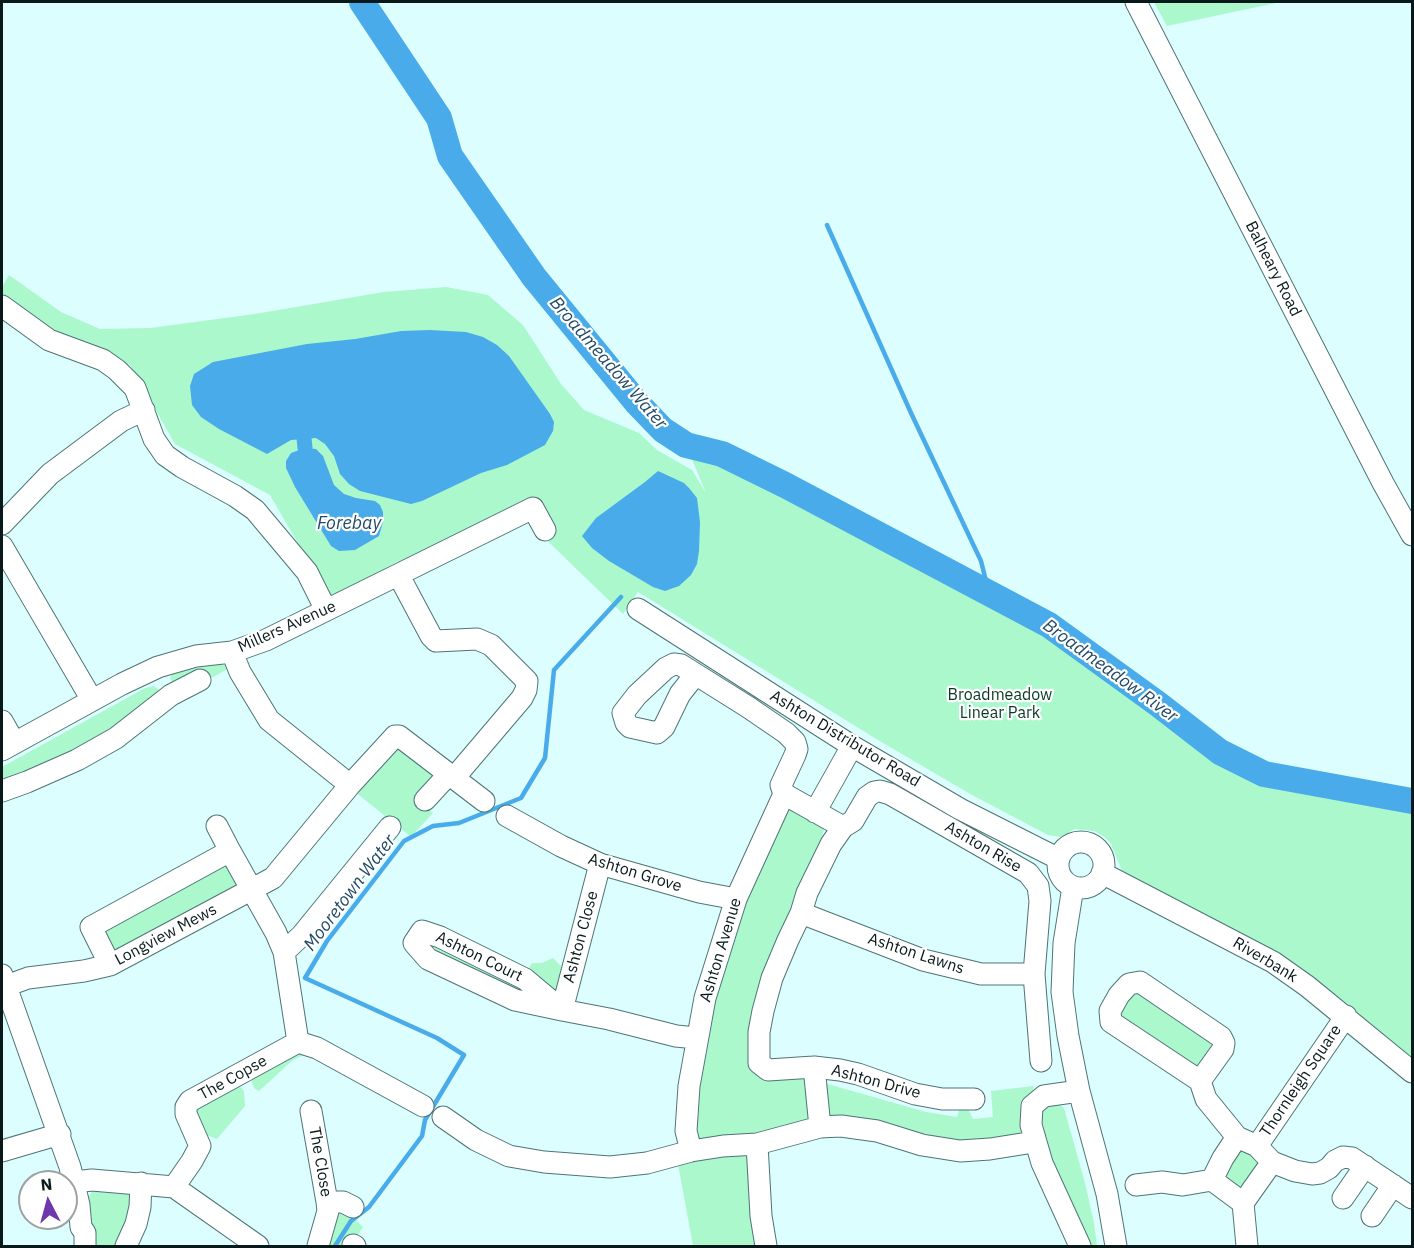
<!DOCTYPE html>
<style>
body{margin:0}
#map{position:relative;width:1414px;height:1248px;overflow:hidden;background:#dcfeff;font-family:"IBM Plex Sans",sans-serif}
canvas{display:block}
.frame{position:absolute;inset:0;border:3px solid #09191a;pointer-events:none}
.north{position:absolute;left:18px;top:1170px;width:60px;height:60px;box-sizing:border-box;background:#fff;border:2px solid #9da3a3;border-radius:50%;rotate:354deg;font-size:16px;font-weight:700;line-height:24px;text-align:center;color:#09191a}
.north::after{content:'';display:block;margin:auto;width:21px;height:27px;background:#6f37ae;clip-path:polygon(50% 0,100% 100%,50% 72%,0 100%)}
</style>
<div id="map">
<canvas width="1414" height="1248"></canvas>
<div class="frame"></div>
<div class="north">N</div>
</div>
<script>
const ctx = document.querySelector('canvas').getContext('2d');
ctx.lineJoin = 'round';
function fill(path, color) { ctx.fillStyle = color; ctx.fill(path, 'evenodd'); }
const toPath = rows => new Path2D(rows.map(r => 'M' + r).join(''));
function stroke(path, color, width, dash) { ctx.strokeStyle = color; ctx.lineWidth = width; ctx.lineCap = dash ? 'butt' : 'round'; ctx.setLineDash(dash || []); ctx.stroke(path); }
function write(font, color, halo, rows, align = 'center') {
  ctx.font = font + ' "IBM Plex Sans",sans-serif'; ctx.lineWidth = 4.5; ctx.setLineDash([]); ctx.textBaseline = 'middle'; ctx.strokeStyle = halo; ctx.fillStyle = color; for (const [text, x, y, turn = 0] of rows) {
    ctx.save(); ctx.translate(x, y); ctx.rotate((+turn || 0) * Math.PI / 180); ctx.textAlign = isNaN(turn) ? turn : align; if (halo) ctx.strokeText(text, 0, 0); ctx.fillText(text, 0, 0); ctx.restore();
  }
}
const green = toPath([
 [1154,2,1281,2,1167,26],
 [9,275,61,312,100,329,150,328,255,314,384,292,446,287,488,295,523,325,561,384,584,410,639,433,657,450,692,470,706,493,686,445,722,454,790,484,1049,625,1158,704,1220,752,1264,774,1412,801,1412,1064,1353,1008,1291,962,1196,909,1123,873,1110,842,1103,836,1094,831,1075,829,1060,837,1048,835,972,795,878,740,638,592,623,614,527,521,408,578,398,561,366,579,329,597,270,495,175,444,130,365,48,336,2,298,2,287],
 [218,664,229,665,231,667,206,681,173,684,170,678,174,672],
 [154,686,160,691,112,734,2,788,2,767,145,688],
 [394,745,438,773,417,799,433,813,411,837,354,791],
 [785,806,825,826,754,1061,805,1073,810,1118,780,1131,697,1140,692,1133,700,1042,721,960],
 [228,862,237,883,236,886,116,950,112,946,109,948,104,927],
 [438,942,520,982,531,997,433,952],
 [553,958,564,969,560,989,549,992,527,972,532,963,542,963],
 [1131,988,1216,1042,1201,1070,1120,1020,1118,1009],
 [299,1050,310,1052,293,1060,259,1091,254,1088,251,1079],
 [824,1083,926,1112,957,1117,960,1107,968,1109,973,1119,993,1117,991,1091,1033,1086,1034,1093,1022,1132,1009,1138,954,1142,830,1118,825,1112],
 [238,1084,244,1091,245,1106,217,1139,204,1134,195,1112,197,1104],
 [1059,1104,1064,1108,1085,1183,1094,1223,1097,1246,1089,1246,1041,1135,1039,1114,1044,1106],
 [1240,1146,1263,1159,1242,1190,1223,1179],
 [719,1154,745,1155,750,1162,757,1246,693,1246,678,1164],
 [95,1187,133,1193,121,1246,94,1246,88,1198],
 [338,1210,349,1213,363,1227,351,1246,324,1246]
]);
const water = toPath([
 [430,330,466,332,483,337,497,345,509,356,550,414,554,422,553,431,545,445,507,465,481,473,422,501,411,504,360,491,349,484,340,474,334,456,325,444,316,438,291,440,267,454,219,429,201,417,192,405,190,386,194,374,213,362,307,344,355,339,401,331],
 [305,448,316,449,323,456,334,485,344,494,356,498,375,501,380,505,383,512,383,522,379,536,355,550,339,551,331,546,295,487,286,468,286,461,291,453],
 [658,471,684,483,689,488,697,498,700,522,699,551,697,564,691,575,679,586,665,591,653,587,609,561,592,548,582,536,596,518,645,482]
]);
const stream = toPath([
 [827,225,911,413,981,561,989,593],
 [335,1246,351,1221,369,1207,422,1136,425,1120,464,1055,437,1038,305,978,327,941,404,841,433,826,459,823,521,798,545,758,554,670,621,597]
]);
const canal = toPath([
 [304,438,305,448]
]);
const river = toPath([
 [362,2,439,118,450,156,534,277,637,403,663,430,686,445,722,454,785,485,1049,625,1158,704,1220,752,1264,774,1412,801]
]);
const minor = toPath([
 [1136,2,1383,483,1412,535],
 [2,306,49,340,103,360,117,370,135,388,154,439,165,455,182,467,235,496,255,510,307,572,326,610],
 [2,524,50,474,121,421,144,410],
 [2,546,92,700],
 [399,576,431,636,436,641,477,639,491,645,527,681,526,690,522,698,454,778],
 [638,609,852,746,960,809,1059,859],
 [232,652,240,672,269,720,350,785],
 [695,675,680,694,664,727,657,733,630,727,626,723,623,713,637,695,666,668,674,664,681,665,748,707,786,733,795,742,797,749,795,755,781,785,784,794],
 [2,721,14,742],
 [2,750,122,684,158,667,196,656,232,652,266,640,533,508,545,530],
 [2,791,27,782,77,760,116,738,171,695,200,680],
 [784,794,843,827],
 [425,800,449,774],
 [815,812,852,746],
 [507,816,561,846,600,864,699,892,736,899],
 [217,826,230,851],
 '1058 865a23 23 0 1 1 46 0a23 23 0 1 1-46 0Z',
 [600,864,562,1010,515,1000,428,959,414,943,422,931,440,937,525,979,562,1010,609,1019,676,1036,696,1038],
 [1102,873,1273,962,1307,986,1412,1072],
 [1073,887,1064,943,1062,992,1068,1036,1079,1091,1107,1194,1116,1246],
 [801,913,923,960,981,974,1034,974],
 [284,952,302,935,390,827],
 [110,965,91,927,230,851,276,933,284,952,298,1042,317,1048,423,1106],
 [2,975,70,1167,79,1205,81,1227,85,1233,85,1246],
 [6,986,28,978,84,971,110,965,273,878,350,785,395,736,399,736,484,801],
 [814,1067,820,1127],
 [1200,1081,1223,1049,1224,1043,1221,1037,1140,982,1129,984,1119,995,1110,1011,1111,1022,1200,1081,1206,1099,1237,1137],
 [1079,1091,1044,1096,1032,1106,1031,1125,1042,1163,1080,1246],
 [974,1099,942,1099,915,1094,858,1074,840,1070,814,1067,768,1070,759,1063,759,1032,763,1011,772,978,788,940,801,913,807,893,831,844,843,827,853,821,867,797,874,792,880,791,890,794,1028,873,1038,886,1040,901,1034,974,1041,1061],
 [311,1111,327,1202,328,1211,318,1246],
 [443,1117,476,1140,509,1156,544,1162,610,1167,647,1163,691,1151,723,1146,757,1144,820,1127,841,1126,877,1131,922,1145,960,1151,990,1149,1034,1142],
 [1237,1137,1257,1146,1272,1162,1243,1203,1212,1180,1223,1158,1237,1137],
 [757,1144,761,1216,766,1246],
 [1257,1146,1346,1016],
 [2,1151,60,1134],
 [691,1151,686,1131,689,1086,705,998,736,899,784,794],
 [1272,1162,1295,1171,1312,1174,1320,1173,1329,1168,1335,1161,1343,1157,1352,1158,1412,1198],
 [74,1182,92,1180,174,1187,258,1246],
 [1136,1185,1162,1182,1183,1185,1212,1180],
 [174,1187,192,1161,200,1146,186,1114,186,1107,190,1101,298,1042],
 [1343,1198,1365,1166],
 [327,1202,343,1202,353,1207],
 [1243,1203,1247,1246],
 [1372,1216,1393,1185],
 [353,1245,355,1246],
 [126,1246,136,1224,140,1207,141,1183]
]);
const streetNames = [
 ["Balheary Road",1273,269,63],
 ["Millers Avenue",287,627,-24],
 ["Ashton Distributor Road",845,739,31],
 ["Ashton Rise",983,847,30],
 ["Ashton Grove",635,873,17],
 ["Longview Mews",166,935,-28],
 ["Ashton Close",581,937,-75],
 ["Ashton Avenue",721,950,-73],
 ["Ashton Lawns",916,954,18],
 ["Ashton Court",479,957,26],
 ["Riverbank",1265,960,31],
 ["The Copse",233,1078,-29],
 ["Thornleigh Square",1301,1081,-56],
 ["Ashton Drive",876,1082,15],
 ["The Close",320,1162,80]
];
const parkNames = [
 ["Broadmeadow",1000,695],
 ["Linear Park",1000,713]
];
const waterNames = [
 ["Broadmeadow Water",608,363,49],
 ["Forebay",349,524],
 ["Broadmeadow River",1110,671,36],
 ["Mooretown Water",350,893,-53]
];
fill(green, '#abf8cd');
fill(water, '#49abea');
stroke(stream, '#49abea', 4.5);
stroke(canal, '#49abea', 15);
stroke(river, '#49abea', 26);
stroke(minor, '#4e7476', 23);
stroke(minor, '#fff', 21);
write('16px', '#09191a', '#fff', streetNames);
write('16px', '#083923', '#fff', parkNames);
write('italic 18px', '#224a65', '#fff', waterNames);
</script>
